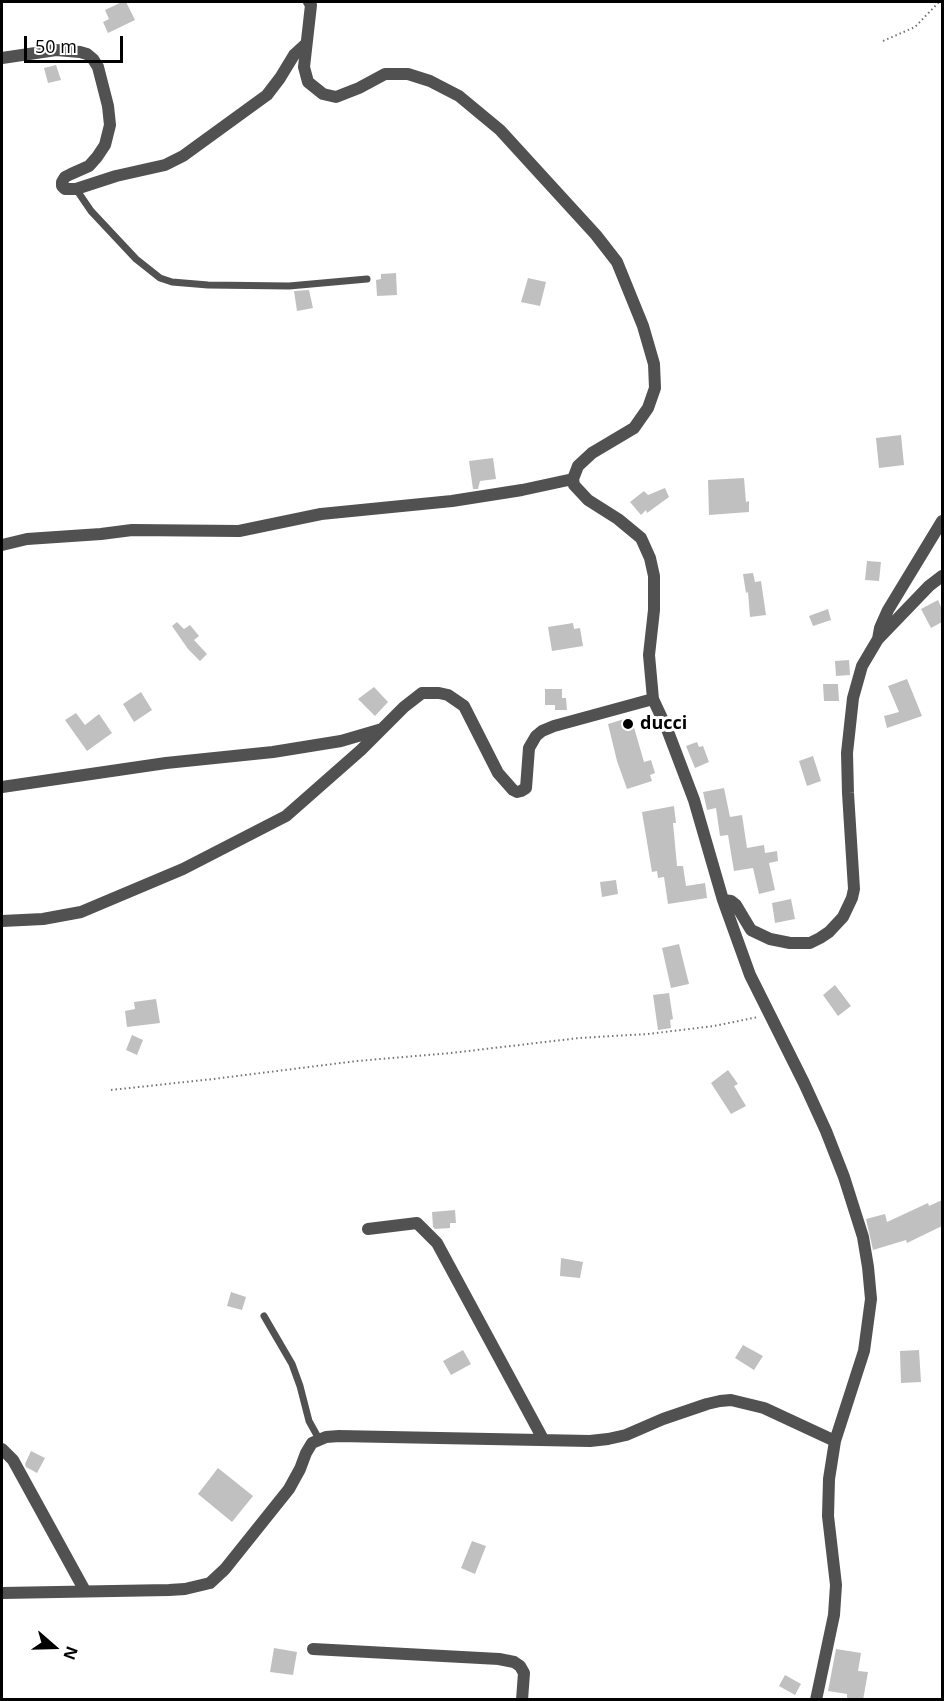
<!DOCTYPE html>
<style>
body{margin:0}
#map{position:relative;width:944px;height:1701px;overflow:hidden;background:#fff;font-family:"Open Sans",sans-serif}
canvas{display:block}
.frame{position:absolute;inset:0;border:3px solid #000;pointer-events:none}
.north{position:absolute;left:24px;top:1617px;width:60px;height:60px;-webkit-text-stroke:4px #fff;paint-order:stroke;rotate:110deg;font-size:16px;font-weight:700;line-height:24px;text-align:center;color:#000}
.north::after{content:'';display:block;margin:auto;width:21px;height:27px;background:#000;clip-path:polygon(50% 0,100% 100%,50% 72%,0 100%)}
.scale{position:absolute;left:24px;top:36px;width:99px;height:27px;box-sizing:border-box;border:3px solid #000;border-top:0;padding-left:8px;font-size:18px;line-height:21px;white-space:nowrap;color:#000;-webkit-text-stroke:4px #fff;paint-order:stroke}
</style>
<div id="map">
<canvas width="944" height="1701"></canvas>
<div class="frame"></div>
<div class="north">N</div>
<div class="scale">50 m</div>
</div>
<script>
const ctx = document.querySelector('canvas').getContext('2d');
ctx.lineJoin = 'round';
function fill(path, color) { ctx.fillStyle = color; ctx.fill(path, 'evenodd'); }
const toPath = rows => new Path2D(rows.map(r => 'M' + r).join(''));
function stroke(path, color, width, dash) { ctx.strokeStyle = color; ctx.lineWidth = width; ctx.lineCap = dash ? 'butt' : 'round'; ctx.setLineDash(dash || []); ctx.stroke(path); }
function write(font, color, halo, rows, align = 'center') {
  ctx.font = font + ' "Open Sans",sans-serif'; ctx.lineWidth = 6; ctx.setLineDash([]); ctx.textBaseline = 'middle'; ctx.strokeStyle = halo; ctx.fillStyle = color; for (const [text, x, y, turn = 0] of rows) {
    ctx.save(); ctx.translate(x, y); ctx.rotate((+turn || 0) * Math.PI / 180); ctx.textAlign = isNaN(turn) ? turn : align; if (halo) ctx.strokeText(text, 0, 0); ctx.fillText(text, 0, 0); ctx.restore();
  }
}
const building = toPath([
 [122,2,126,2,135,20,108,33,103,22,109,19,105,10],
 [56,65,61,80,48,83,44,68],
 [396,273,397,295,377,296,376,280,381,279,381,274],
 [528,278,546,282,540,306,521,302],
 [309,290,313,308,297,311,294,291],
 [901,435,904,465,879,468,876,438],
 [493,458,496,479,480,481,478,489,473,489,469,461],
 [744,478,746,502,749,501,749,512,709,515,708,480],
 [665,488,669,497,647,513,646,510,641,515,630,502,644,491,648,495],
 [867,561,881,562,879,581,865,580],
 [753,573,755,582,761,581,766,615,750,617,748,592,746,593,743,574],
 [938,600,942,609,942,622,931,628,921,609],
 [828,609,831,620,813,626,809,616],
 [177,622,184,629,190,625,199,636,194,640,207,654,200,661,188,649,172,626],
 [573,623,574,629,580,628,583,646,552,651,548,627],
 [849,660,850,675,836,676,835,661],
 [907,679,922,716,887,728,884,716,899,712,888,686],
 [823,684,838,684,839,701,824,701],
 [374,687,388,702,375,716,358,699],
 [545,689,562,689,562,698,566,698,567,710,555,710,555,705,545,705],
 [141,692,152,710,134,722,123,704],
 [76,713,85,725,99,714,112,733,87,751,65,720],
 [631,717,644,762,651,760,655,773,650,775,652,781,627,789,617,761,608,724],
 [697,742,699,747,703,746,709,762,695,768,686,746],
 [813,756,821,781,807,786,799,761],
 [724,788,730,817,742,815,747,848,764,845,765,853,777,851,778,861,769,863,775,890,759,894,753,868,734,871,728,835,720,836,716,808,707,810,703,792],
 [674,806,676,823,673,823,677,866,683,866,686,886,705,883,707,898,668,904,664,877,658,878,657,871,652,872,642,812],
 [616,880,618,894,602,897,600,882],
 [791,899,795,919,775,923,772,903],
 [679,944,689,984,671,988,662,948],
 [835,985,851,1006,838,1016,823,995],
 [669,993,673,1019,670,1020,671,1028,658,1030,653,995],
 [156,999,160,1023,127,1027,125,1011,135,1009,134,1002],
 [132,1035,143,1040,137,1055,126,1050],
 [728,1070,738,1084,734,1086,746,1106,731,1114,711,1083],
 [942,1200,942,1226,907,1243,906,1240,873,1250,866,1219,885,1214,887,1222,928,1203,929,1206],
 [455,1210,456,1223,450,1223,450,1228,435,1229,433,1227,432,1212],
 [561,1258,583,1262,580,1278,560,1276],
 [231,1292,246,1297,242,1310,227,1306],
 [743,1345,763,1356,754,1370,735,1358],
 [463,1350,471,1364,451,1375,443,1361],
 [919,1350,921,1382,901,1383,900,1351],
 [31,1451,45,1458,37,1473,26,1467,25,1464],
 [218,1468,253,1496,232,1522,198,1494],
 [472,1541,486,1546,475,1574,461,1568],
 [274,1648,297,1652,293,1675,270,1672],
 [836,1649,861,1653,858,1671,868,1672,863,1700,847,1698,847,1694,828,1691],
 [785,1675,801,1684,795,1695,779,1686]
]);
const path = toPath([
 [883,41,915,27,939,2],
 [111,1090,213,1079,357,1061,451,1053,579,1038,648,1034,714,1026,758,1017]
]);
const service = toPath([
 [76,189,91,211,136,259,160,278,172,282,208,285,289,286,367,279],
 [264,1316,292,1364,300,1386,309,1421,319,1439]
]);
const minor = toPath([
 [309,2,311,5,304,67,308,82,323,94,336,97,359,88,385,74,408,74,430,81,459,96,500,130,596,235,617,262,643,326,654,364,655,388,648,408,634,428,592,453,578,466,573,479,574,485,588,500,618,519,641,538,650,558,654,576,654,610,649,655,653,699,667,729,694,800,723,900,750,975,804,1083,826,1131,844,1177,863,1237,868,1267,871,1299,864,1351,835,1441,829,1479,828,1516,836,1585,834,1615,816,1700],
 [2,58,56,50,80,52,87,54,93,59,98,67,108,106,110,125,105,145,97,157,89,166,71,174,65,177,62,182,62,186,65,189,76,189,116,176,165,165,183,156,267,95,280,78,294,55,306,44],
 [2,545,27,539,101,534,132,530,239,531,321,514,452,501,522,490,573,479],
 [878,639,929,586,942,576],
 [2,787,166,763,273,752,341,741,382,729],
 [723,900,731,901,736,905,751,930,770,939,790,943,810,943,820,938,829,932,843,917,852,898,854,889,848,793,847,753,853,698,862,666,878,639,880,628,888,610,942,521],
 [2,921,43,919,81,912,183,869,286,816,361,750,404,707,422,693,439,693,448,695,464,706,498,773,513,790,517,792,521,791,526,788,529,748,536,736,542,731,554,726,653,699],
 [368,1229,417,1223,437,1243,543,1439],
 [2,1449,13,1460,85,1591],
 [2,1593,169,1590,185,1589,210,1583,225,1569,289,1489,300,1469,306,1453,312,1443,326,1437,339,1436,590,1441,608,1439,626,1435,663,1419,707,1404,720,1401,731,1400,764,1408,835,1441],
 [313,1649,499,1659,514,1662,520,1666,524,1673,522,1700]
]);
const markers = [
 [628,724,6,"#000"]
];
const poiNames = [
 ["ducci",640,724]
];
fill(building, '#c0c0c0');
stroke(path, '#737373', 2, [1.5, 3]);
stroke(service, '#515151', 7);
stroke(minor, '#515151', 12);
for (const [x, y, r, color] of markers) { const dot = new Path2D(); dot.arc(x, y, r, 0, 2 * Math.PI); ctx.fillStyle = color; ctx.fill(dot); stroke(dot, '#fff', 2); }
write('bold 18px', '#000', '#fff', poiNames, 'left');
</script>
